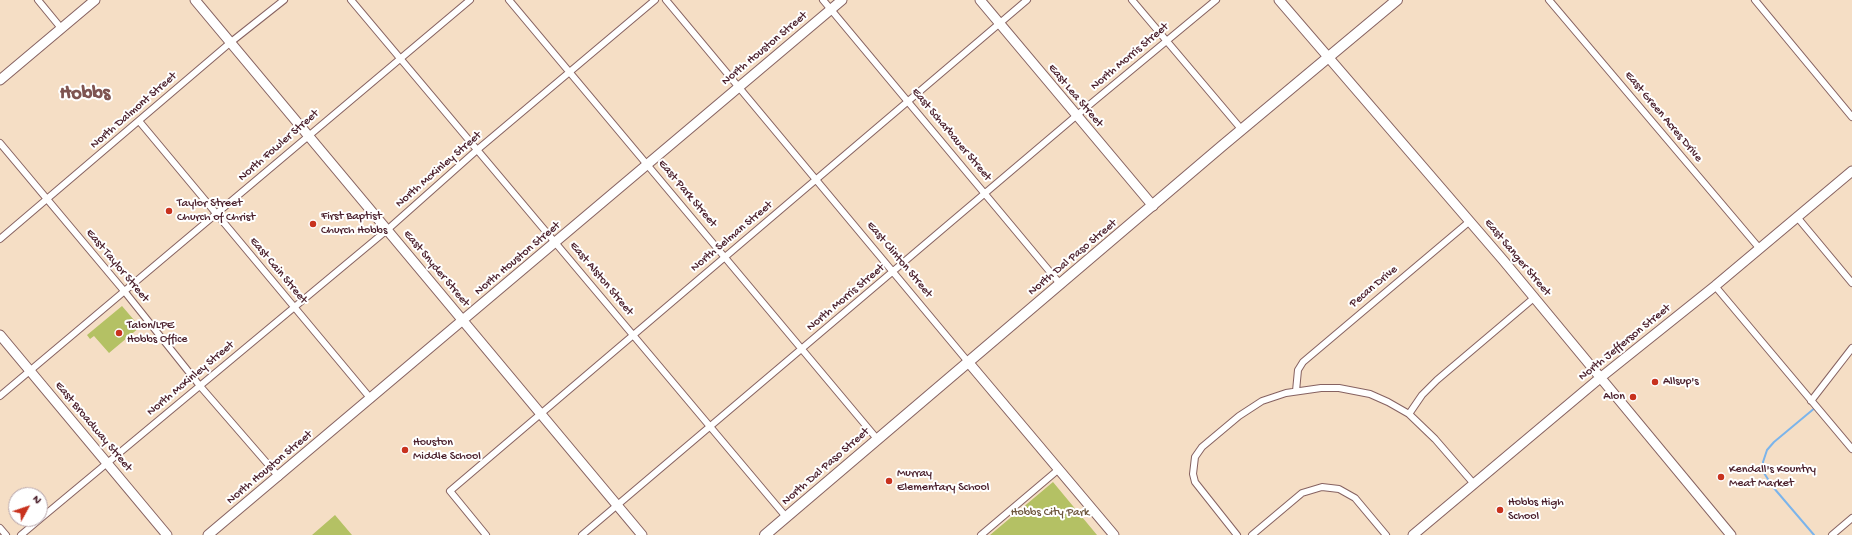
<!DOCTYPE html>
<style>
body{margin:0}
#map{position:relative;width:1852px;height:535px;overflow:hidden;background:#f5dec5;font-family:"Gochi Hand",sans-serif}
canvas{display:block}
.north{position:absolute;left:8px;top:487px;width:40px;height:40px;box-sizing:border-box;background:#fff;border:1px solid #b7a5aa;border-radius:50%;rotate:50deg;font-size:11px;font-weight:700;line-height:16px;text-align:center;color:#4a1f2b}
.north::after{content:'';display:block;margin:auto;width:14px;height:18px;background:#c8321e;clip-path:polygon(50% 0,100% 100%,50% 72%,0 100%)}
</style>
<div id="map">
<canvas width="1852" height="535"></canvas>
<div class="north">N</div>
</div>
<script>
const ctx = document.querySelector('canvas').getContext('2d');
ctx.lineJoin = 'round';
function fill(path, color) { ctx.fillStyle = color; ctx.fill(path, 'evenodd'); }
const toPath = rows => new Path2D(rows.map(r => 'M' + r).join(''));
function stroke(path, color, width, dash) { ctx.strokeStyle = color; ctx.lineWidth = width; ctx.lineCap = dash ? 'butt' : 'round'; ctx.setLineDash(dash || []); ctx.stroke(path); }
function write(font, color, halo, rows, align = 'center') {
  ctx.font = font + ' "Gochi Hand",sans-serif'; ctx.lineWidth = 4; ctx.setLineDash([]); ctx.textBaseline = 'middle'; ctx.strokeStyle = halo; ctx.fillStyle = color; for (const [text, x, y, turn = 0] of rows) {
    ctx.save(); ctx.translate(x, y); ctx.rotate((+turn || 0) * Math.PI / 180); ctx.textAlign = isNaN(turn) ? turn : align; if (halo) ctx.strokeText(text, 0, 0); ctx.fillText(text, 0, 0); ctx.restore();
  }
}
const green = toPath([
 [122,306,140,327,109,353,94,336,90,339,87,335],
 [1053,482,1097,535,990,535],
 [335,515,352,535,312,535]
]);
const stream = toPath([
 [1814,535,1773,487,1764,473,1763,462,1767,450,1774,442,1816,407]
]);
const street = toPath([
 [38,0,61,28],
 [351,0,787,518],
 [509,0,878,440],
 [666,0,969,363],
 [823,0,1061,285],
 [1132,0,1242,130],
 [1549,0,1760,249],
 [1755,0,1852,117],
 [139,121,371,399],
 [0,143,125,292,200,386,279,477],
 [1797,217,1852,283],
 [0,239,231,42,284,0],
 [1715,286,1852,449],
 [1296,391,1298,370,1303,362,1470,221],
 [0,396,470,0],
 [1811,401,1852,348],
 [1409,414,1422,395,1437,380,1535,297],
 [40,519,387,230,477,150,655,0],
 [0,528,6,535],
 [21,535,40,519],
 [486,535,450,491,1027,0],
 [582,535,1076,116,1216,0],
 [981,535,1059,469],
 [1237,535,1195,482,1193,474,1195,457,1202,447,1239,416,1262,401,1286,393,1321,388,1339,388,1370,394,1388,402,1409,414,1435,439,1474,484],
 [1252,535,1302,493,1322,487,1339,489,1355,498,1386,535],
 [1832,535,1852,518]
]);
const secondary = toPath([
 [195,0,642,535],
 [980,0,1153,206],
 [1279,0,1503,260,1731,535],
 [0,80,95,0],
 [0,335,167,535],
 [969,363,1114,535],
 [208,535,842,0],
 [1413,535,1600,378,1715,286,1852,171]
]);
const primary = toPath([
 [765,535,1222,146,1397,0]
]);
const markers = [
 [169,211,4,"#c8321e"],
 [313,224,4,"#c8321e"],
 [119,333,4,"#c8321e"],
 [1655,382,4,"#c8321e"],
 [1633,397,4,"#c8321e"],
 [405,450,4,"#c8321e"],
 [1721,477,4,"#c8321e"],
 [889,481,4,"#c8321e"],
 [1500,510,4,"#c8321e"]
];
const streetNames = [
 ["North Houston Street",765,49,-40],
 ["North Morris Street",1130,57,-40],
 ["East Lea Street",1075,96,50],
 ["North Dalmont Street",134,111,-41],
 ["East Green Acres Drive",1663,117,50],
 ["East Scharbauer Street",951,135,50],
 ["North Fowler Street",279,146,-41],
 ["North McKinley Street",439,170,-41],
 ["East Park Street",687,194,50],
 ["North Selman Street",732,237,-40],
 ["North Dal Paso Street",1073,258,-40],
 ["East Sanger Street",1517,258,50],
 ["North Houston Street",518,259,-40],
 ["East Clinton Street",899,260,50],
 ["East Taylor Street",117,266,50],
 ["East Snyder Street",436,269,50],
 ["East Cain Street",278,271,50],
 ["East Alston Street",601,279,50],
 ["Pecan Drive",1374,287,-40],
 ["North Morris Street",846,298,-40],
 ["North Jefferson Street",1625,343,-39],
 ["North McKinley Street",191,379,-40],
 ["East Broadway Street",93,427,50],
 ["North Dal Paso Street",826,467,-41],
 ["North Houston Street",270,468,-40]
];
const poiNames = [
 ["Taylor Street",177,204],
 ["Church of Christ",177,218],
 ["First Baptist",321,217],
 ["Church Hobbs",321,231],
 ["Talon/LPE",127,326],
 ["Hobbs Office",127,340],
 ["Allsup's",1663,382],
 ["Alon",1625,397,"right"],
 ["Houston",413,443],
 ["Middle School",413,457],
 ["Kendall's Kountry",1729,470],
 ["Meat Market",1729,484],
 ["Murray",897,474],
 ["Elementary School",897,488],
 ["Hobbs High",1508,503],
 ["School",1508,517]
];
const parkNames = [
 ["Hobbs City Park",1050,513]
];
const townNames = [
 ["Hobbs",85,95]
];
fill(green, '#b4c164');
stroke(stream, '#7bb4eb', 2);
stroke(street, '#866261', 8);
stroke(secondary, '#866261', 11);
stroke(primary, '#866261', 12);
stroke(street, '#fff', 6);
stroke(secondary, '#fff', 9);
stroke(primary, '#fff', 10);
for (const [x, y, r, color] of markers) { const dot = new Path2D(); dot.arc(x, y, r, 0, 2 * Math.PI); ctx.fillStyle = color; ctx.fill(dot); stroke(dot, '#fff', 1.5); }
write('12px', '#4a1f2b', '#fff', streetNames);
write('12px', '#4a1f2b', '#fff', poiNames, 'left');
write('12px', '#6f583f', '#fff', parkNames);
write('bold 20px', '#7e5451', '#fff', townNames);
</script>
